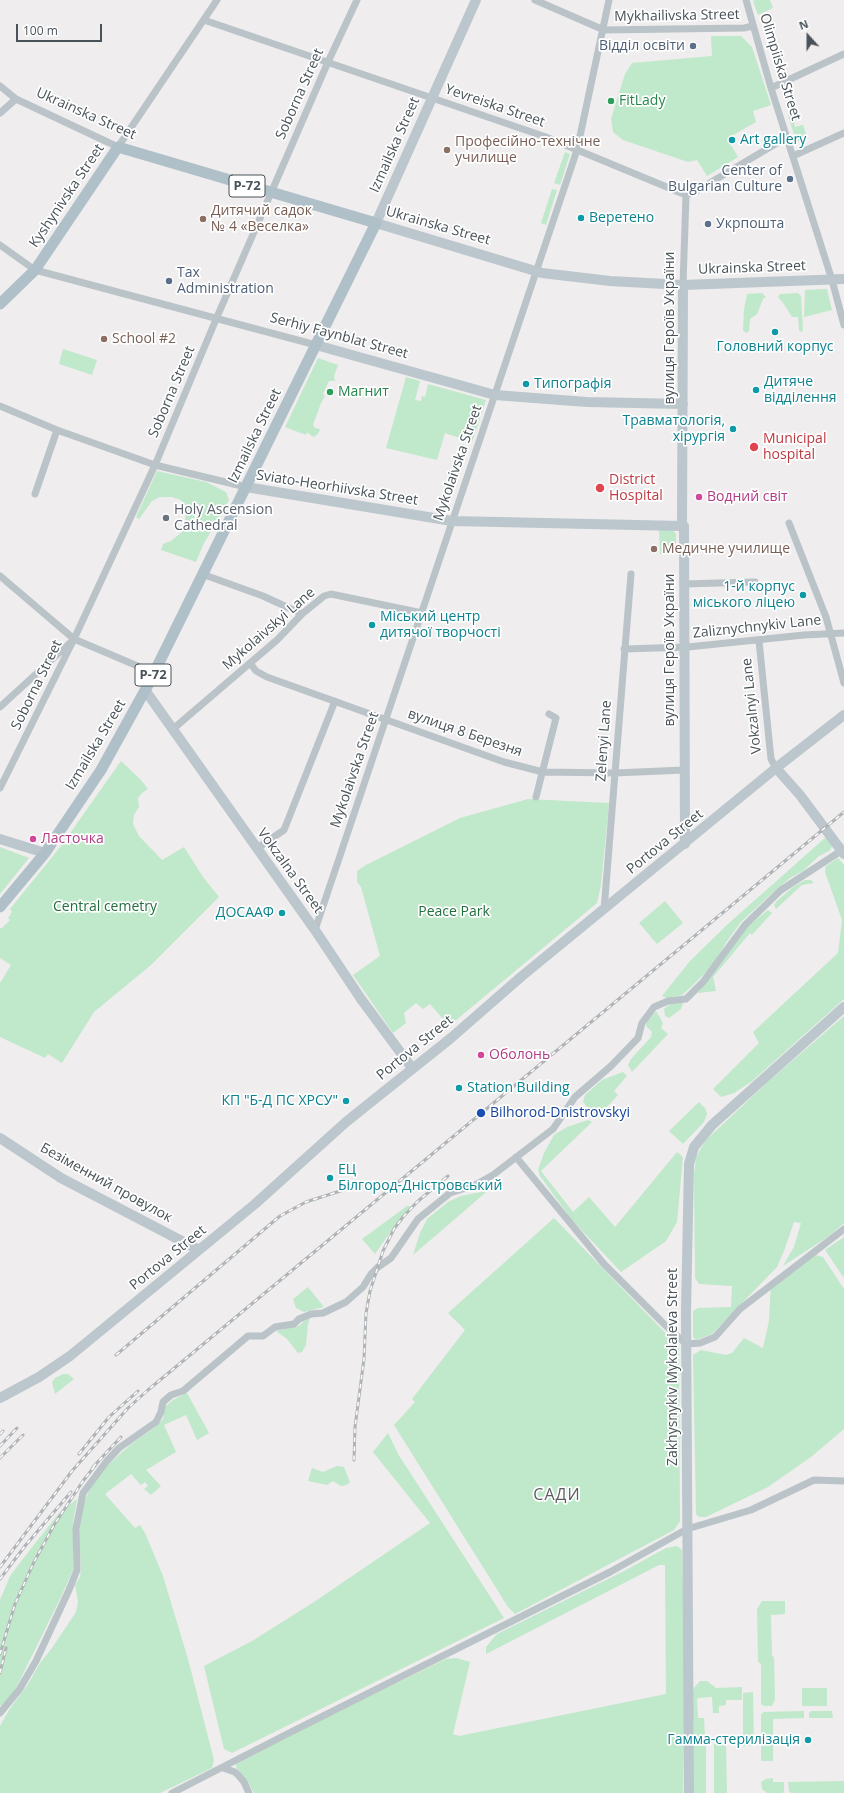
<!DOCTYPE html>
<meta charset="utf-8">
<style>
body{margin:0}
#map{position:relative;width:844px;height:1793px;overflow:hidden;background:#efeded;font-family:"Open Sans",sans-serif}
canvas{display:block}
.north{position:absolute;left:788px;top:16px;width:40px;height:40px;-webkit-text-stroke:3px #fff;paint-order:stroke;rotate:339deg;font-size:11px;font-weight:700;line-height:16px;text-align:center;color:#485258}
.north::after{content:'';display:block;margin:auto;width:14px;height:18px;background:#485258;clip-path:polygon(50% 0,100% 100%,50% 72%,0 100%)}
.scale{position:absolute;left:16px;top:24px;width:86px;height:18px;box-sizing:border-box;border:2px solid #485258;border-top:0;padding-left:5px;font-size:12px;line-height:14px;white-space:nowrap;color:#485258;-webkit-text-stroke:3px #fff;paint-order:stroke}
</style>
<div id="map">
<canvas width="844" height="1793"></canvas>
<div class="north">N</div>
<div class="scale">100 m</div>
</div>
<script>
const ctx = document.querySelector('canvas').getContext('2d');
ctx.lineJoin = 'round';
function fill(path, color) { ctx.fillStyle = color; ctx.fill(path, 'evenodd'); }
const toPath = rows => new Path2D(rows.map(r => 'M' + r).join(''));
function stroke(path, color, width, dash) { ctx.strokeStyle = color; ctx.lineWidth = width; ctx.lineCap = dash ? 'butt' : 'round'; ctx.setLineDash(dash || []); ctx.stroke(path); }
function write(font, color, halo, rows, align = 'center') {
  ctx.font = font + ' "Open Sans",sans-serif'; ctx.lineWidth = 3.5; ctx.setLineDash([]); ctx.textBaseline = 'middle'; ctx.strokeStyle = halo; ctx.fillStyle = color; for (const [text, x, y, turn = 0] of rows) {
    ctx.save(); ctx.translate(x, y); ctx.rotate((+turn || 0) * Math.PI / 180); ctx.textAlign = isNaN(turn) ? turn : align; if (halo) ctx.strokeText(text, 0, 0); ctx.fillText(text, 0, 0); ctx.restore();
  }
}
const green = toPath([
 [755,0,770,0,773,8,758,15,753,1],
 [711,36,741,36,752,47,771,105,753,111,756,122,728,138,729,142,738,157,707,176,697,160,688,162,623,140,613,132,611,119,625,74,632,63,712,56],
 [792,112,795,127,803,125,807,137,799,142,796,141,788,115],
 [565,152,570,154,560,185,554,183],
 [552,189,557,190,546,225,541,223],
 [827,289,832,310,804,317,805,290],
 [762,293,766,297,763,299,757,314,750,319,749,331,746,333,743,330,744,309,747,294],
 [798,293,801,296,803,330,801,332,799,330,798,317,792,317,784,304,778,297,780,294],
 [63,349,97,360,92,375,59,364],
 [318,358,338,365,334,376,335,381,329,381,323,394,325,396,321,403,313,425,315,428,320,429,318,434,313,437,307,432,306,435,285,427],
 [406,377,420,381,415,400,421,401,422,396,425,397,428,384,486,400,472,442,445,433,437,460,386,448],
 [157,471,206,482,226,492,229,500,203,545,196,562,161,550,163,544,171,541,182,532,185,524,186,507,181,500,172,497,160,497,152,501,139,519,136,517],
 [659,530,672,530,676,534,676,554,660,554],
 [121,761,141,780,148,789,142,793,138,798,139,807,134,815,133,824,139,836,162,860,184,847,203,877,219,897,151,965,94,1012,62,1063,48,1054,45,1058,0,1037,0,983,11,965,0,958,0,928,2,928,10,920,8,918,12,912,10,909,61,846],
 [528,799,609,803,601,885,597,903,449,1026,430,1004,423,1009,416,1003,404,1013,406,1023,393,1033,353,975,380,956,361,887,357,882,357,871,366,865,460,818],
 [826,837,829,840,832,847,829,851,819,856,803,871,790,878,770,895,741,922,727,941,714,964,692,986,682,995,667,998,662,996,690,961,728,924],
 [0,847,29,858,0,894],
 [838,858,844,865,844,999,751,1082,734,1093,721,1097,713,1089,759,1043,753,1032,838,953,842,920,825,872,826,866],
 [805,880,811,880,814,883,802,885,776,909,774,905,777,901,793,887],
 [665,901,683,923,657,944,639,923],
 [768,910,772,913,752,935,750,933,713,977,716,991,698,993,747,927],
 [682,1003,683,1004,681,1009,669,1018,665,1016,664,1009,670,1004],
 [656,1011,663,1023,661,1028,668,1034,632,1072,628,1065,631,1059,651,1037,652,1032,646,1026,647,1021],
 [844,1016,844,1223,829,1236,783,1266,794,1247,801,1223,794,1222,784,1251,777,1267,712,1334,696,1340,693,1337,693,1311,698,1308,731,1307,732,1286,699,1284,695,1278,694,1175,696,1157,706,1140,769,1081],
 [623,1072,627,1076,614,1091,618,1095,600,1114,593,1114,583,1102,585,1095,602,1080],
 [699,1102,705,1108,707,1114,704,1122,683,1144,669,1131],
 [588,1120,592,1122,541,1171,573,1212,589,1197,615,1227,677,1152,683,1157,677,1222,666,1241,621,1272,572,1220,540,1176,538,1170,544,1153,554,1135,567,1127],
 [493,1186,462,1213,413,1255,420,1233,427,1219,448,1202,461,1196,481,1192],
 [407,1206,411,1206,386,1238,375,1254,362,1239],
 [554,1218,679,1347,680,1521,674,1530,515,1614,508,1607,394,1425,415,1402,412,1399,465,1330,448,1313],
 [844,1237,844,1278,825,1250],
 [815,1255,823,1257,844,1289,844,1429,811,1457,768,1487,706,1517,699,1517,696,1514,693,1355,701,1350,726,1355,732,1353,744,1338,763,1348,769,1321,771,1283],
 [308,1287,324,1307,304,1312,296,1308,293,1299],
 [310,1318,308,1324,306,1345,302,1352,298,1353,287,1339,276,1331,299,1326,304,1321],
 [63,1374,68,1374,74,1379,55,1394,52,1382,55,1378],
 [187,1393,209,1433,197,1440,186,1415,164,1425,176,1452,146,1470,161,1486,151,1495,144,1489,148,1486,145,1482,141,1485,131,1474,105,1494,135,1528,140,1525,145,1533,163,1576,188,1659,214,1760,212,1768,160,1793,0,1793,0,1726,9,1710,28,1684,40,1663,52,1648,76,1612,78,1602,75,1585,80,1577,81,1568,79,1536,82,1509,88,1493,92,1484,108,1465,130,1445,154,1428,163,1419,165,1407,173,1400],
 [388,1433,398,1454,504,1618,232,1753,224,1749,204,1666,252,1641,314,1602,430,1523,373,1452],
 [337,1466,344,1467,347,1475,350,1482,346,1485,341,1486,333,1481,327,1485,308,1481,312,1468,323,1472],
 [77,1499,73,1523,73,1570,60,1599,15,1690,5,1703,0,1706,0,1600,10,1576,22,1560,59,1513],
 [677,1546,682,1550,685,1662,683,1793,254,1793,249,1784,236,1767,236,1764,299,1731,446,1659,456,1658,470,1662,453,1734,459,1736,666,1694,665,1565,659,1565,486,1654,486,1647,497,1634,624,1571,666,1548],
 [762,1601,785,1601,785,1614,771,1615,772,1656,774,1657,775,1699,772,1706,764,1706,761,1704,761,1665,758,1661,757,1609],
 [700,1681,707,1681,716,1688,742,1687,742,1700,726,1700,726,1705,719,1706,719,1713,713,1713,712,1697,697,1698,698,1718,704,1718,705,1738,694,1738,692,1694,694,1688],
 [802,1688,827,1688,827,1706,802,1706],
 [753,1692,754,1746,743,1746,743,1693],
 [804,1711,804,1718,773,1719,773,1761,761,1761,761,1714,764,1712],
 [811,1711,832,1711,833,1718,809,1718,809,1713],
 [714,1744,726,1744,727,1793,714,1793],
 [693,1746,706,1746,706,1793,694,1793],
 [773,1778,773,1782,784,1782,784,1791,783,1793,767,1793,762,1789,761,1782,766,1779],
 [844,1781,844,1793,791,1793,789,1791,788,1782]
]);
const street = toPath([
 [535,0,604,30,744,28,753,26],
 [746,0,771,88,832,280,844,325],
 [204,20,546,137,686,195,693,193,787,137],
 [0,86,16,99,118,147,217,0],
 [771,88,844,54],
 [0,113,16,99],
 [793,156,844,133],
 [0,245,35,270,316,345],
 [683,285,686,195],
 [0,406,57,430,155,465,246,487],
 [35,494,57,430],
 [789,523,826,617,844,683],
 [202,574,263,596,302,614],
 [0,576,74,639,154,673],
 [684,584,755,582],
 [759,641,771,759,776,768],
 [624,649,688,647,804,635,844,633],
 [250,663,256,671,267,677,504,762,543,772,615,773,684,770],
 [0,707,71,642],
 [173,729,277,640,302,614,324,596,331,594,422,613],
 [0,788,74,639,155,465,217,317,328,62,357,0],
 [536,797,556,718,549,714],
 [256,849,284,830,335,701],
 [604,910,631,574],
 [315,930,577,150,609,0],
 [516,1157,604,1264,665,1325,686,1344,700,1343,715,1337,740,1309,844,1229],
 [0,1713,19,1690,36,1661,69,1590,77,1570,76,1529,83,1493,106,1462,119,1448,156,1422,161,1412,163,1402,171,1395,183,1391,248,1336,263,1336,275,1327,294,1324,299,1319,311,1314,323,1313,346,1302,363,1287,371,1274,378,1267,391,1258,418,1219,450,1193,475,1185,493,1175,553,1129,575,1097,611,1066,638,1038,642,1023,654,1007,668,1001,686,999,703,982,745,925,781,890,844,849],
 [223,1768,235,1772,239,1776,244,1782,249,1793],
 [172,1793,287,1734,610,1572,687,1529,751,1510,814,1480,844,1481]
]);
const secondary = toPath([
 [476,0,376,223,542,273,610,281,683,285,844,279],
 [683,285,682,526,684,526,685,844],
 [316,345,495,395,587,402,683,404],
 [246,487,452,521,682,526],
 [145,690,315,930,361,999,412,1068],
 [776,768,800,795,844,854],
 [0,839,45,853],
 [0,1138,61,1178,199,1250],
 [0,1398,39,1377,70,1356,255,1204,346,1122,451,1038,522,976,776,768,844,715],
 [689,1793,686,1311,689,1164,694,1147,712,1125,844,1007]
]);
const primary = toPath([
 [0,304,35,270,118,147,376,223,148,685,101,770,45,853,0,907]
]);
const rail = toPath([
 [116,1355,280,1216,306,1202,365,1183],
 [0,1434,3,1431],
 [0,1446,17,1428],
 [79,1454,109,1417,138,1391],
 [0,1458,23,1435],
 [354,1460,355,1427,364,1359,366,1313,370,1291,383,1251,394,1229,403,1217,417,1202,448,1176],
 [93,1467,121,1437],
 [0,1567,72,1471,128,1408,148,1390,844,812],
 [0,1579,25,1546,71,1492],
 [0,1654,15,1604,34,1562,54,1525,83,1481,97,1463],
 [0,1673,6,1648]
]);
const markers = [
 [693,46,4,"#5c6f8a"],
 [611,101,4,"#2e9e5b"],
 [732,140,4,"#0f9aa8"],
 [447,150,4,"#8d6e63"],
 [790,179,4,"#5c6f8a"],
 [581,218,4,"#0f9aa8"],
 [203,219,4,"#8d6e63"],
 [708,224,4,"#5c6f8a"],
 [169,281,4,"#5c6f8a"],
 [775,332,4,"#0f9aa8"],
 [104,339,4,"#8d6e63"],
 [526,384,4,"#0f9aa8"],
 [756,390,4,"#0f9aa8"],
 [330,392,4,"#2e9e5b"],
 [733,429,4,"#0f9aa8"],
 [754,447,5,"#e0444e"],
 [600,488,5,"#e0444e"],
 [699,497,4,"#d1479c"],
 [166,518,4,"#6b7280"],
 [654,549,4,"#8d6e63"],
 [803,595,4,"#0f9aa8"],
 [372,625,4,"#0f9aa8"],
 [33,839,4,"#d1479c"],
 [282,913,4,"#0f9aa8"],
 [481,1055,4,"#d1479c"],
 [459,1088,4,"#0f9aa8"],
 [346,1101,4,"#0f9aa8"],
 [481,1113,5,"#1a4fb4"],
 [330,1178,4,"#0f9aa8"],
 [808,1740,4,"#0f9aa8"]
];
const shields = [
 [247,186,36],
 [153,675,36]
];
const shieldNames = [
 ["Р-72",247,186],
 ["Р-72",153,675]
];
const streetNames = [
 ["Mykhailivska Street",677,16,-1],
 ["Olimpiiska Street",780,67,73],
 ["Soborna Street",300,94,-66],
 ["Yevreiska Street",495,106,19],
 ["Ukrainska Street",86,114,24],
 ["Izmailska Street",395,145,-66],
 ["Kyshynivska Street",67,196,-56],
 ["Ukrainska Street",438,226,16],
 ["Ukrainska Street",752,268,-2],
 ["вулиця Героїв України",670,328,-90],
 ["Serhiy Faynblat Street",339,336,15],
 ["Soborna Street",172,392,-67],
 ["Izmailska Street",255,436,-64],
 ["Mykolaivska Street",458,463,-71],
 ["Sviato-Heorhiivska Street",337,488,9],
 ["Zaliznychnykiv Lane",757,627,-6],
 ["Mykolaivskyi Lane",269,629,-41],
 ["вулиця Героїв України",670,650,-90],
 ["Soborna Street",37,685,-64],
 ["Vokzalnyi Lane",752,706,-96],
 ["вулиця 8 Березня",465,733,19],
 ["Zelenyi Lane",604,741,-86],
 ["Izmailska Street",96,745,-59],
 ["Mykolaivska Street",355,770,-71],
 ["Portova Street",665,842,-39],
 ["Vokzalna Street",290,871,54],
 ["Portova Street",415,1048,-39],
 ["Безіменний провулок",106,1183,29],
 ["Portova Street",168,1258,-39],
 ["Zakhysnykiv Mykolaieva Street",673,1367,-90]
];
const serviceNames = [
 ["Відділ освіти",685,46],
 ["Center of",782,171],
 ["Bulgarian Culture",782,187],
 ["Укрпошта",716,224,"left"],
 ["Tax",177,273,"left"],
 ["Administration",177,289,"left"]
];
const leisureNames = [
 ["FitLady",619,101],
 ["Магнит",338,392]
];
const cultureNames = [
 ["Art gallery",740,140],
 ["Веретено",589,218],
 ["Головний корпус",775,347,"center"],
 ["Дитяче",764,382],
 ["відділення",764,398],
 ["Типографія",534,384],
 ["Травматологія,",725,421,"right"],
 ["хірургія",725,437,"right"],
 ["1-й корпус",795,587,"right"],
 ["міського ліцею",795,603,"right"],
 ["Міський центр",380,617],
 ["дитячої творчості",380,633],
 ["ДОСААФ",274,913,"right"],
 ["Station Building",467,1088],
 ["КП \"Б-Д ПС ХРСУ\"",338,1101,"right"],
 ["ЕЦ",338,1170],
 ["Білгород-Дністровський",338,1186],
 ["Гамма-стерилізація",800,1740,"right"]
];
const educationNames = [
 ["Професійно-технічне",455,142],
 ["училище",455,158],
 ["Дитячий садок",211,211],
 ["№ 4 «Веселка»",211,227],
 ["School #2",112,339],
 ["Медичне училище",662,549]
];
const healthNames = [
 ["Municipal",763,439],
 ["hospital",763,455],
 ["District",609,480],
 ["Hospital",609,496]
];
const hotelNames = [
 ["Водний світ",707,497],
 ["Ласточка",41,839],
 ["Оболонь",489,1055]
];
const worshipNames = [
 ["Holy Ascension",174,510],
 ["Cathedral",174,526]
];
const parkNames = [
 ["Central cemetry",105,907],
 ["Peace Park",454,912]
];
const transitNames = [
 ["Bilhorod-Dnistrovskyi",490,1113]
];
const quarterNames = [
 ["САДИ",557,1495]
];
fill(green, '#c0e8ca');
stroke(street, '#bac3c8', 7);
stroke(secondary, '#bbc6cd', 10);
stroke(primary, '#b0c0c9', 11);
stroke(rail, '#b0b3b7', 3);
stroke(rail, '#fff', 1.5, [4.5]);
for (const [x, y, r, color] of markers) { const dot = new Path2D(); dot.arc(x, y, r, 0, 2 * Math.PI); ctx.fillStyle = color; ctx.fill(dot); stroke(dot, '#fff', 1.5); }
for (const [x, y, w] of shields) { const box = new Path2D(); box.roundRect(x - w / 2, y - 11, w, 22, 3); ctx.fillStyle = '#fff'; ctx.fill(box); stroke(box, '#485258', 1); }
write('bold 13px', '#485258', null, shieldNames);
write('14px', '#485258', '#fff', streetNames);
write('14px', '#4e5e75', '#fff', serviceNames, 'right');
write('14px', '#27864d', '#fff', leisureNames, 'left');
write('14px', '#0d838f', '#fff', cultureNames, 'left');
write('14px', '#785e54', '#fff', educationNames, 'left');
write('14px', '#be3a42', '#fff', healthNames, 'left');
write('14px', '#b23c85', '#fff', hotelNames, 'left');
write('14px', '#5b616d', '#fff', worshipNames, 'left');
write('14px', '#226f3e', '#fff', parkNames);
write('14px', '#164399', '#fff', transitNames, 'left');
ctx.letterSpacing = '1px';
write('16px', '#5b5e61', '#fff', quarterNames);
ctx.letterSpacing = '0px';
</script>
